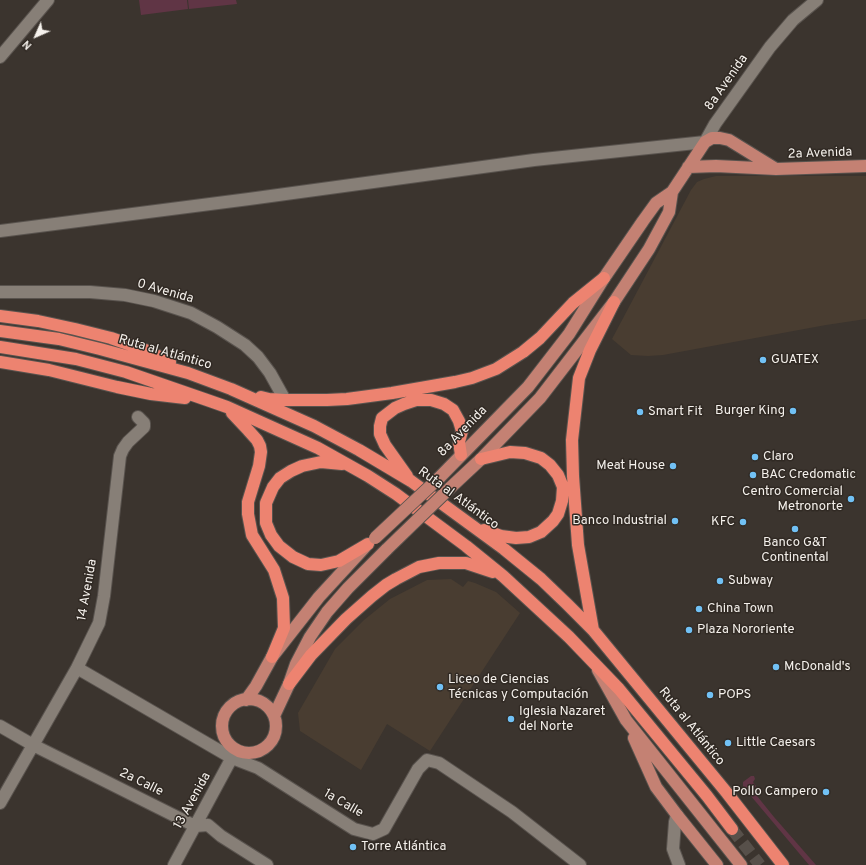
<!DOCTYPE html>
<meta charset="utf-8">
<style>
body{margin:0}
#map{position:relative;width:866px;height:865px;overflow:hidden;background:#3b342e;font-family:Overpass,sans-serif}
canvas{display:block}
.north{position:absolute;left:16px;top:16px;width:40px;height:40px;-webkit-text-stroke:3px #312a24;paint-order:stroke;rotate:225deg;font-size:11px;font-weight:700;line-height:16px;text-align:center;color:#f5f1ec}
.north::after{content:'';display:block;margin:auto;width:14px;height:18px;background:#f5f1ec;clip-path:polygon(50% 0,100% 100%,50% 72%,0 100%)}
</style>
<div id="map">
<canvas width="866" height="865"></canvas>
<div class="north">N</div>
</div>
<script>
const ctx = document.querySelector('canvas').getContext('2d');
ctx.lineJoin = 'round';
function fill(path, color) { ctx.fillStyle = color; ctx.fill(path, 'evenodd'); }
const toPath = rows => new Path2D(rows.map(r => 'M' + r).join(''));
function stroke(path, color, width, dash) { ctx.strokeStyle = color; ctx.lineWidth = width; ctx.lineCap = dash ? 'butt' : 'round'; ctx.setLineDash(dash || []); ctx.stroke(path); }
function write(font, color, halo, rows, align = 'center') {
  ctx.font = font + ' Overpass,sans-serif'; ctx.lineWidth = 3; ctx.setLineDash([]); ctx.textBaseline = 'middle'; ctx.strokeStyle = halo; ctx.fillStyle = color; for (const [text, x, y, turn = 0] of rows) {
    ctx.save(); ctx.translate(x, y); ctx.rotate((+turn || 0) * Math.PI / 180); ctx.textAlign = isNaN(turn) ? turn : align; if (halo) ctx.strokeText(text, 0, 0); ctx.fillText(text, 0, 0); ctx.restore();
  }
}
const built = toPath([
 [716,176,866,176,866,319,826,325,663,355,648,356,631,355,612,339,691,190,697,182,704,179],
 [451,579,463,587,468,581,475,583,496,592,520,613,430,751,387,724,361,770,300,731,298,713,335,649,364,620,390,599,427,580]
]);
const green = toPath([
 [139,0,187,0,188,9,141,15],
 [188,0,236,0,237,4,189,9],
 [751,776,754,776,755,779,753,782,756,786,753,791,774,817,816,865,809,865,745,789,743,786,743,782]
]);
const highwayTunnel = toPath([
 [732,829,760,865]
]);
const minor = toPath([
 [0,57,48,0],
 [0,231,249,199,534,160,705,142,715,124,770,47,793,20,817,0],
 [0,292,90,292,125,295,154,301,191,313,217,327,245,345,258,357,270,373,285,400],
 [77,668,232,758,258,768,354,829,373,834,384,829,418,769,427,760,439,763,512,812,580,865],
 [0,726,33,745,195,826,208,825,221,836,267,865],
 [0,803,77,668,99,623,104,596,120,456,123,449,128,442,144,427,144,423,138,417],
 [677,815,675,822,673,849,679,865],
 [174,865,236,750]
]);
const major = toPath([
 [688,167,716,166,776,169,866,166],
 [439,478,528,387,569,334,604,278,643,221,656,203,672,192,705,142,712,138,720,138,729,140,776,169],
 [450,488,481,459,540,398,614,302,649,249,669,212,672,192],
 [598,670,626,720,741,865],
 '222 726a27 27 0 1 1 54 0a27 27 0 1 1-54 0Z',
 [246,700,256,686,272,657,319,597,365,547],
 [274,716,289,684,296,664,310,637,327,612,348,588,387,549],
 [634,738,656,787,677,815,717,865]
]);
const highway = toPath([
 [0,316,38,321,75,329,111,338,148,351,170,362],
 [0,331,59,339,100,349,188,373,231,389,314,426,359,450,411,481,504,549,541,579,567,604,593,630,727,793,783,865],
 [0,347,76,359,126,372,207,400,227,407,318,448,368,476,396,494,466,546,503,576,569,637,619,689,707,796,732,829],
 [0,362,49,370,117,387,151,394,185,398],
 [261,397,269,399,285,400,327,400,347,399,392,393,455,382,472,378,496,369,523,352,540,338,573,303,604,278],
 [232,413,248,430,257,440,260,446,261,452,259,466,248,502,248,514,252,535,274,570,283,598,284,628,272,657],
 [481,459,510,452,525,453,541,458,550,465,558,475,563,487,562,501,558,514,553,521,541,532,529,537,516,538,501,536,484,530],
 [342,464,321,462,302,466,291,471,280,478,273,487,266,503,266,523,271,535,279,546,293,557,308,564,321,565,339,561,368,544],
 [407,476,385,445,380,434,380,426,382,418,395,408,404,404,416,400,431,400,444,404,453,410,459,421,462,431,459,442,461,455],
 [593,630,578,545,573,476,572,440,579,378,590,350,614,302],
 [289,684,311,655,346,619,372,596,386,585,396,579,419,567,439,563,466,563,493,572]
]);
const majorBridge = toPath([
 [375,538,439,478],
 [387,549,450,488]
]);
const markers = [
 [763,360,4,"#71c1f5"],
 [793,411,4,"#71c1f5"],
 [640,412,4,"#71c1f5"],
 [755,457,4,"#71c1f5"],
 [673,466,4,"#71c1f5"],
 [753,475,4,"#71c1f5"],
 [851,499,4,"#71c1f5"],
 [675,521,4,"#71c1f5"],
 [743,522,4,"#71c1f5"],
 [795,529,4,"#71c1f5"],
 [720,581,4,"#71c1f5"],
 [699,609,4,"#71c1f5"],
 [689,630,4,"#71c1f5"],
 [776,667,4,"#71c1f5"],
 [440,687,4,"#71c1f5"],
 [710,695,4,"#71c1f5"],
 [511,719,4,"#71c1f5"],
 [728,743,4,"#71c1f5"],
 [826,792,4,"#71c1f5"],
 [353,847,4,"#71c1f5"]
];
const streetNames = [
 ["8a Avenida",727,83,-55],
 ["2a Avenida",820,154,-2],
 ["0 Avenida",165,292,16],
 ["Ruta al Atlántico",165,353,16],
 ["8a Avenida",463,432,-46],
 ["Ruta al Atlántico",458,499,36],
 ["14 Avenida",88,590,-80],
 ["Ruta al Atlántico",691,727,51],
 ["2a Calle",141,783,26],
 ["13 Avenida",193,801,-61],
 ["1a Calle",343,804,30]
];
const poiNames = [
 ["GUATEX",771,360],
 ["Burger King",785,411,"right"],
 ["Smart Fit",648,412],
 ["Claro",763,457],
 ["Meat House",665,466,"right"],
 ["BAC Credomatic",761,475],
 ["Centro Comercial",843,492,"right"],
 ["Metronorte",843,507,"right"],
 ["Banco Industrial",667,521,"right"],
 ["KFC",735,522,"right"],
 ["Banco G&T",795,543,"center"],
 ["Continental",795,558,"center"],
 ["Subway",728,581],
 ["China Town",707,609],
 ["Plaza Nororiente",697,630],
 ["McDonald's",784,667],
 ["Liceo de Ciencias",448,680],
 ["Técnicas y Computación",448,695],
 ["POPS",718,695],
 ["Iglesia Nazaret",519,712],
 ["del Norte",519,727],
 ["Little Caesars",736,743],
 ["Pollo Campero",818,792,"right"],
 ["Torre Atlántica",361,847]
];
fill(built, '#493d31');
fill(green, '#603545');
stroke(highwayTunnel, '#57504a', 12, [12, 6]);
stroke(minor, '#59534e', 14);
stroke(major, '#59534e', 14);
stroke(highway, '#59534e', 14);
stroke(minor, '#877f77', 12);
stroke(major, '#c48173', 12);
stroke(highway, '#ed8370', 12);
stroke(majorBridge, '#59534e', 14, []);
stroke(majorBridge, '#c48173', 12);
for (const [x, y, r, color] of markers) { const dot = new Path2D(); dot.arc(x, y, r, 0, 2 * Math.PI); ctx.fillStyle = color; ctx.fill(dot); stroke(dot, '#312a24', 1.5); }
write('13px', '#f5f1ec', '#312a24', streetNames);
write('13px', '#f5f1ec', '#312a24', poiNames, 'left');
</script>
